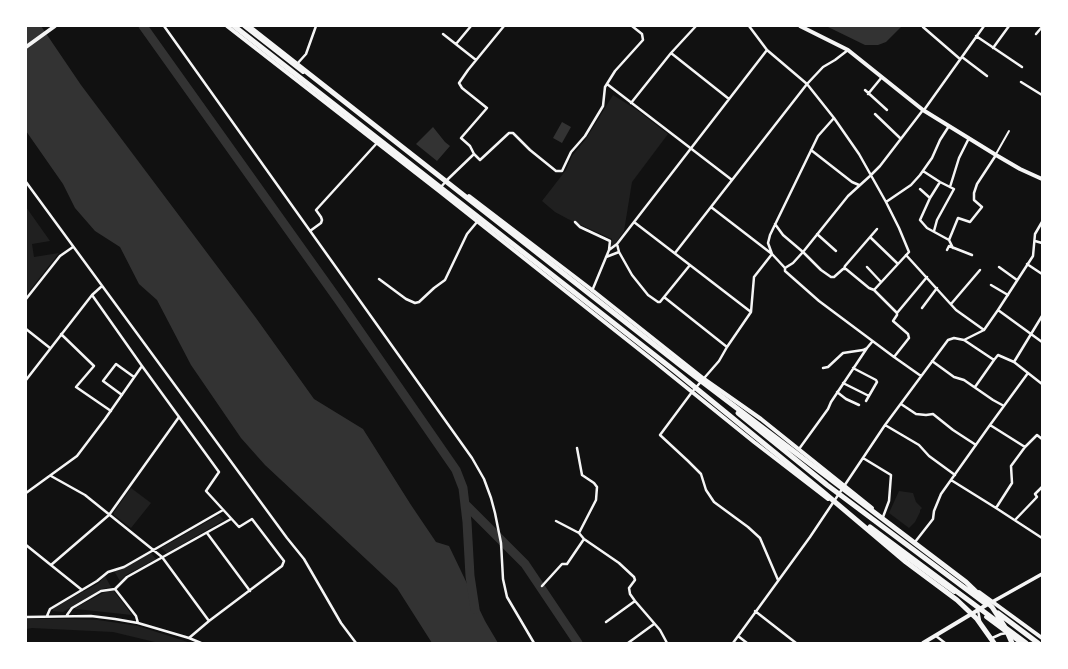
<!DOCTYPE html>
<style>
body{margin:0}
#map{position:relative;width:1068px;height:669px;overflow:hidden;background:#111;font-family:"PT Serif",serif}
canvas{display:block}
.frame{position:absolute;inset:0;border:27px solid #fff;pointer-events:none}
</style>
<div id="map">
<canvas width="1068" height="669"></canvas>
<div class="frame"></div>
</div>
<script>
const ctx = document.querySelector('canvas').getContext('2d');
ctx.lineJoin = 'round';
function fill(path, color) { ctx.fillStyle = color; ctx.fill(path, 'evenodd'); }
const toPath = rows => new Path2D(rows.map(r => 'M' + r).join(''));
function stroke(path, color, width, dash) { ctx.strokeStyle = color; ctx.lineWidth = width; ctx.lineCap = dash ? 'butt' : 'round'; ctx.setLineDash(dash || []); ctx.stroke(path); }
const green = toPath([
 [613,95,637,110,668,134,632,182,624,231,615,244,611,247,612,239,568,219,555,212,542,201,566,170,572,156,586,139],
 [26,207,50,241,32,244,34,257,59,253,26,295],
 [131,488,151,503,131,528,114,515,114,512],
 [899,491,913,493,916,502,922,508,920,510,920,512,915,522,909,528,889,513],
 [219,515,224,520,167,553,161,548],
 [151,553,156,559,126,575,120,581,114,571,122,569],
 [105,576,111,587,102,589,63,612,53,611,52,609,99,583],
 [113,590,132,615,76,609,75,608,103,593],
 [28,619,66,619,98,620,138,626,191,643,159,643,113,632,32,628,26,629,26,620]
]);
const water = toPath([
 [26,26,41,26,81,85,256,318,314,399,363,429,411,505,436,542,449,546,485,621,498,643,432,643,397,588,265,465,241,438,191,365,157,300,139,284,120,247,95,231,75,208,63,184,26,131],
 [826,26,902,26,886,42,878,45,865,45],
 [562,122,571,127,562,143,553,138],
 [433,127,445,142,450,146,437,161,416,144]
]);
const river = toPath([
 [143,26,339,301,456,470,463,488,467,522,470,576,475,609],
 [465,504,525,564,578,643]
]);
const pedestrian = toPath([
 [996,154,1009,131]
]);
const minor = toPath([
 [164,26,472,458,484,479,491,498,495,513,501,543,503,579,507,597,534,643],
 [749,26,767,50,807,84,834,118,859,154,886,202,899,228,909,252,874,290],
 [923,27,960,59],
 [443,34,476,60],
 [1036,34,1042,27],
 [976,36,1022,67],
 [456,44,471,26],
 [993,48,1009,26],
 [671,53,729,99],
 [962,57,987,76],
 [297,64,306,54,316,26],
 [1021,82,1042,95],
 [607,84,732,180],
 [865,90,887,110],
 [868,94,882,77],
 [631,103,671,53,696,26],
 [924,110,984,26],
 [875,114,900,138],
 [811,150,852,182,859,185],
 [474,154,470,146,461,138,487,108,462,88,459,83,468,70,504,26],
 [923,171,940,182,954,189,937,220,934,231],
 [26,182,287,538,304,559,341,623,356,643],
 [940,182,930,198,920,220,927,228,949,240,953,248],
 [441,187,447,180,474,154,480,160,509,133,513,133,530,150,556,171,562,171,571,152,585,136,603,106,605,87,615,71,643,40,642,34,632,26],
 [950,187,959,158,969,138],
 [920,189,930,198],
 [886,202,911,185,920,175,932,158,940,140,949,126],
 [711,207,772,254,785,268,785,271,819,301,894,357],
 [575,222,580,227,610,241,609,250,592,291],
 [634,222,767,50],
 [775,224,783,235,803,252,821,270,831,277,834,277,843,269,846,269,869,288,874,290,897,313,897,315,893,321,908,334,909,338,894,357,921,376],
 [310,231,321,223,322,220,321,217,316,210,377,143],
 [817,234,836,251],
 [870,237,898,264],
 [949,240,958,218,970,222,982,207,974,200,974,193,977,184,996,155],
 [1035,241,1042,243],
 [617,244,619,252,632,275,648,295,658,302,660,302,690,265],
 [609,250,617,244,634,222,751,312],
 [947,250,949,246,972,255],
 [675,253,807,84,823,67,835,60,848,50],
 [906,255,956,310,984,330],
 [606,257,619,252],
 [1027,264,1042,274],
 [867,267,881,282],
 [999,267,1017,280],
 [785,268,793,263,803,252,848,196,870,176,880,166,923,110],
 [844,269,845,266,877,229],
 [379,279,406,299,415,303,419,302,434,288,445,280,467,234,477,222],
 [991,285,1008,295],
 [92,295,142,366,219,472,206,491,239,527,252,519,284,561,282,566,209,621,189,638],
 [664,297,727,347],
 [26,299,60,256,73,247],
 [951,304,980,270],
 [922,308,937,288],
 [998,310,1042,342],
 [897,313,927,277],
 [26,329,50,348],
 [61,334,94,366,76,387,111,411],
 [964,340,984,330,998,310,1033,256,1035,234,1042,222],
 [932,361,954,377,964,380,993,400,1004,406],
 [1014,362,1042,316],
 [823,368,828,367,843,353,863,350,867,348,872,342],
 [853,368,876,380,877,382,866,401],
 [26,380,92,295,102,286],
 [843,383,869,396],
 [975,387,994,360],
 [837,392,846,399,859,405],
 [122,395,103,381,116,364,134,377],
 [901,404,916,414,926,415,933,414,953,430,976,445],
 [885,425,919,445,929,456,955,475],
 [990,425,1025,447],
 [577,448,582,475,594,483,597,487,596,500,579,533,584,539,619,563,634,577,635,580,629,588,630,594,635,601,660,630,667,643],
 [799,449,828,409,831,402,867,348],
 [863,458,891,475,889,501,883,517],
 [51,476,85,495,162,557,209,621],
 [951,480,996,508,1042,538],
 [26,493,77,456,105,419,142,366],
 [996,508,1012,483,1011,466,1025,447,1037,435,1042,439],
 [1015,520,1037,497,1035,494,1042,487],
 [556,521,579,533],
 [207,533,250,591],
 [915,542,933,519,934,511,941,494,990,425,1028,373],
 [26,545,82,590],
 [51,565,109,515,179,417],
 [778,580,760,538,748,527,714,502,706,490,701,474,688,461,660,435,692,392,719,361,727,347,751,312,754,277,772,254,768,243,770,235,818,136,834,118],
 [542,586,562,564,567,564,584,539],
 [115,589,136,616,138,623],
 [978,610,980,621],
 [755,611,796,643],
 [67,615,72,608,101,591,115,589,127,577,231,519],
 [47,616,50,609,97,581,108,572,124,567,223,510],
 [26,617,91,616,115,619,138,623,189,638,201,643],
 [606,622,635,601],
 [738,636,747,643],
 [936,636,945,643],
 [990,639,1001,634,1008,633],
 [628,643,654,624],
 [733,643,810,537,885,425,948,340,954,338,964,340,994,360,998,355,1014,362,1042,384]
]);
const tertiary = toPath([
 [992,602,1042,574]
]);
const secondary = toPath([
 [227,26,439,191,655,362,754,442,828,499],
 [244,26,303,72],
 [800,26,848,50,923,110,996,155,1020,169,1042,179],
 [26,47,55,26],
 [469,196,592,290,704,379,761,419,872,508],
 [888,544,954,592],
 [979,592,1042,638],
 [986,617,1021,643],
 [923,643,988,604]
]);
const motorway = toPath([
 [234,26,675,371,822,491,906,562,957,600,977,619,994,643],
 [248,26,680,365,966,582,992,607,1005,627,1012,643],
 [738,413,827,485,986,604],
 [870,527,1026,643],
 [998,613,1038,643]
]);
fill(green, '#202020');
fill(water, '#333');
stroke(river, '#333', 9);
stroke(pedestrian, '#f5f5f5', 2);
stroke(minor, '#f5f5f5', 2.5);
stroke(tertiary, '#f5f5f5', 3.5);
stroke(secondary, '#f5f5f5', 4);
stroke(motorway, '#f5f5f5', 5);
</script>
